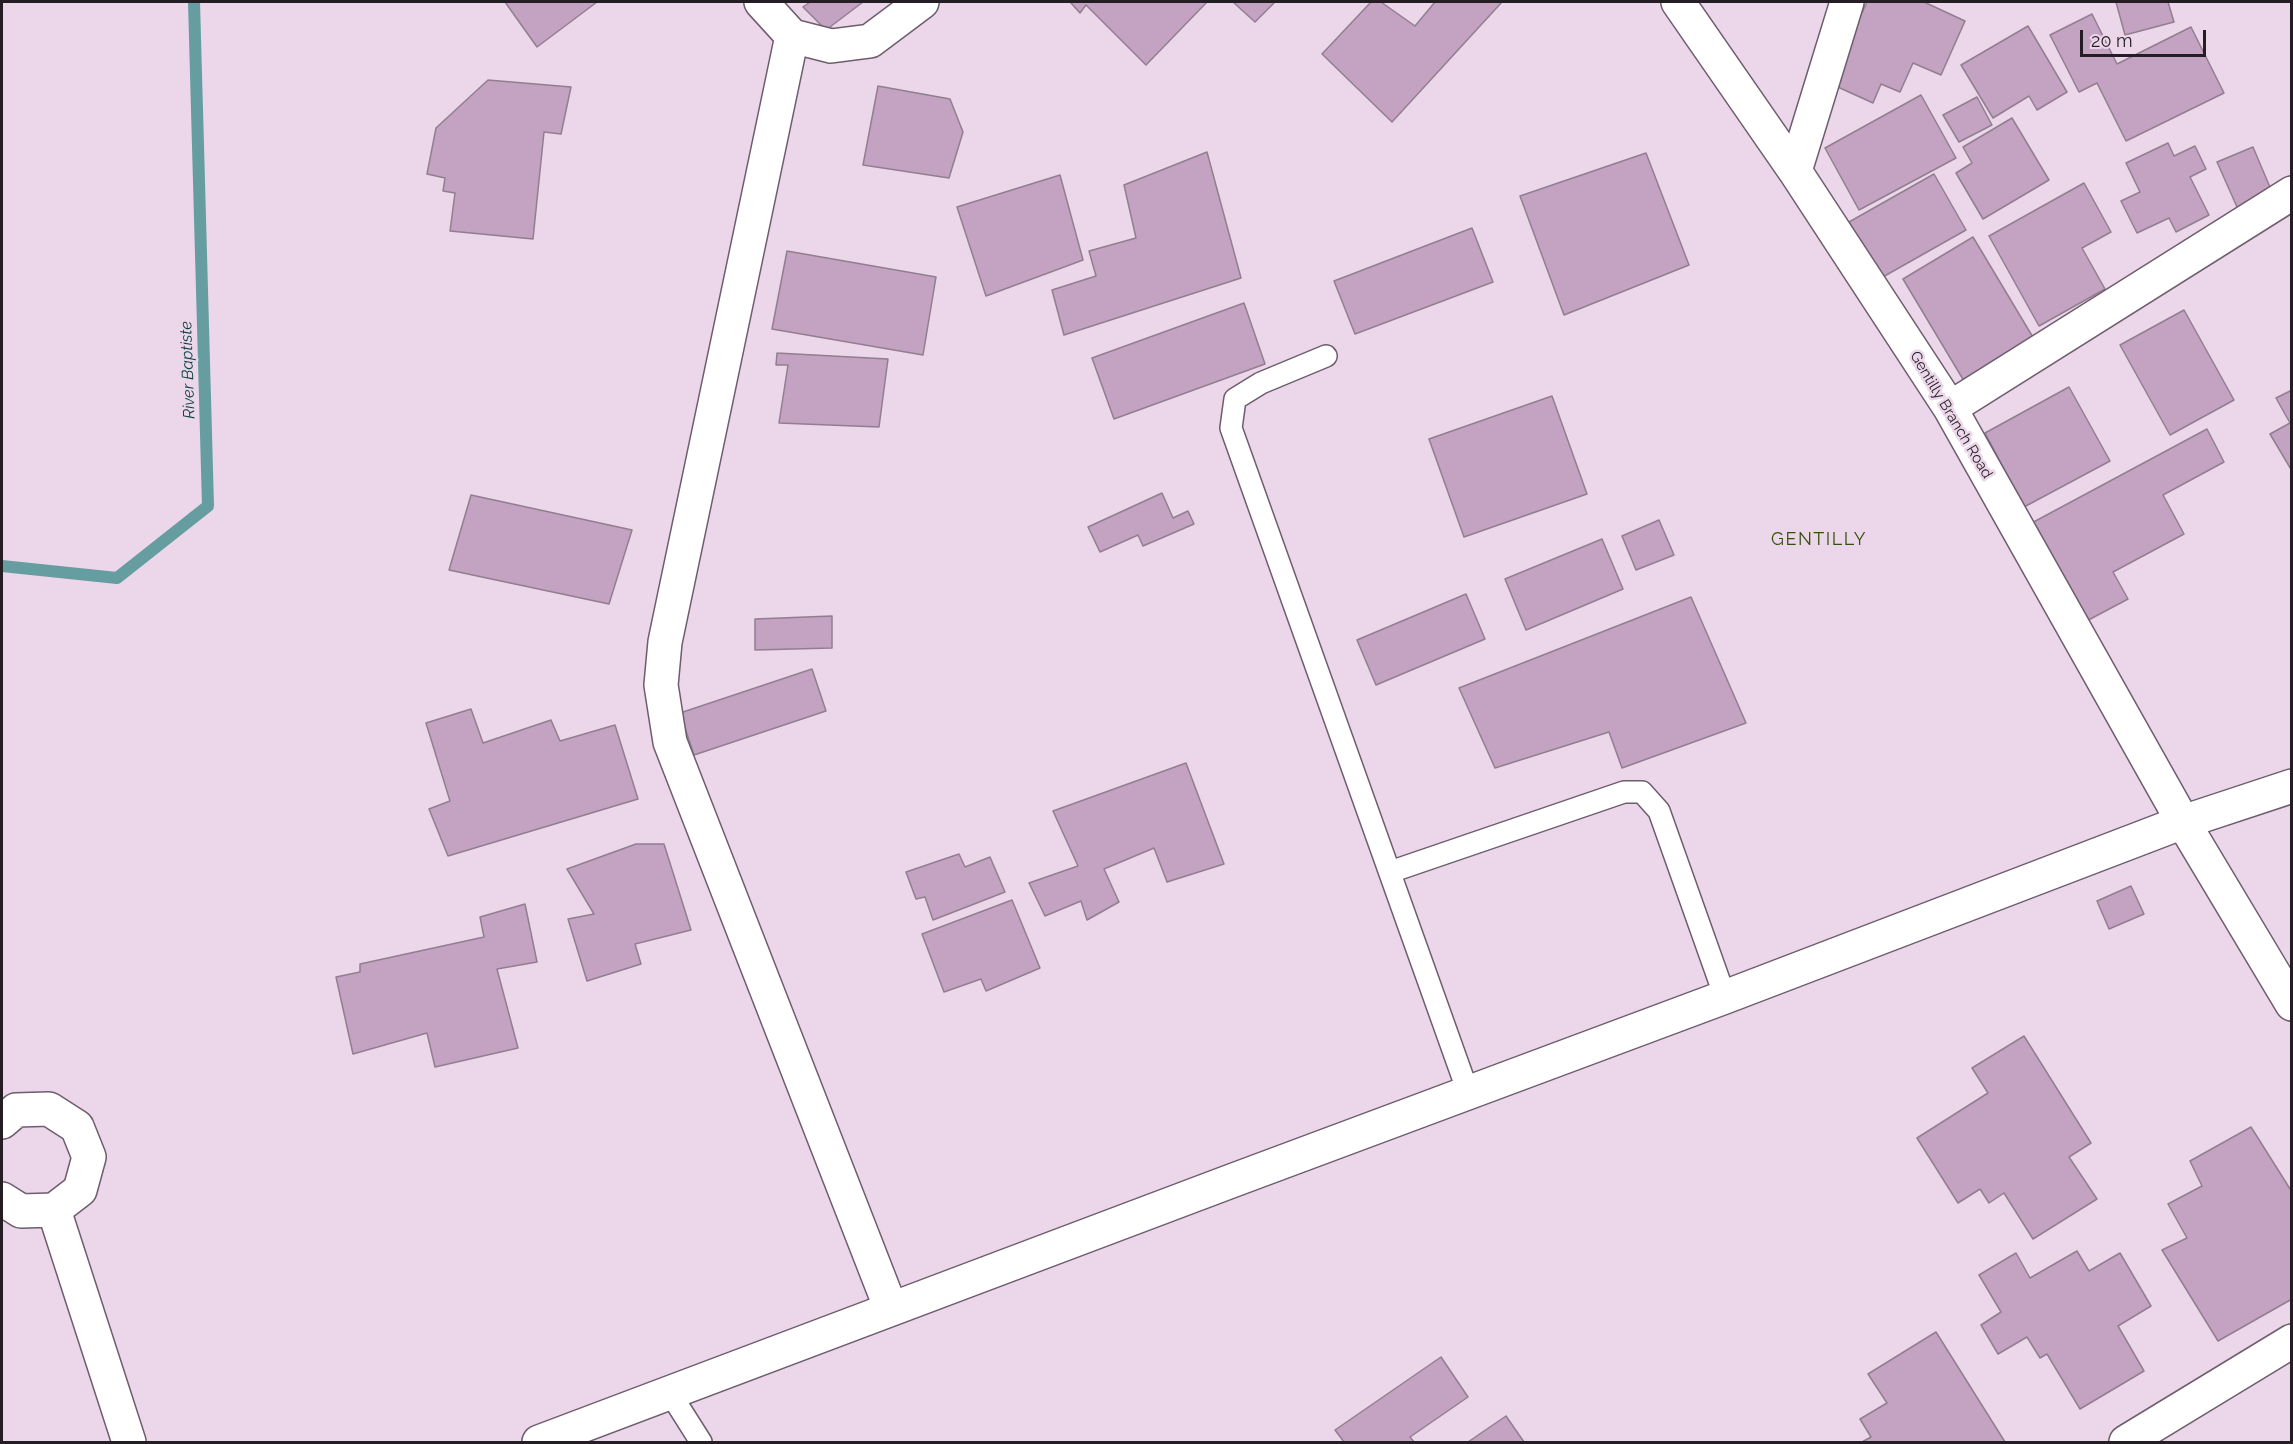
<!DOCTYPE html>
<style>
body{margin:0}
#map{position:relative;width:2293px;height:1444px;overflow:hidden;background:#ebd7e9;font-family:Raleway,sans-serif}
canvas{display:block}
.frame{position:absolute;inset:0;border:3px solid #241d24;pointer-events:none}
.scale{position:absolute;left:2080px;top:30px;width:126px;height:27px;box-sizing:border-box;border:3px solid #241d24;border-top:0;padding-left:8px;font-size:18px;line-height:21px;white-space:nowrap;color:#241d24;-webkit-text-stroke:4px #ebd7e9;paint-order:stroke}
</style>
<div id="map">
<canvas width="2293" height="1444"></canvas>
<div class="frame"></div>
<div class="scale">20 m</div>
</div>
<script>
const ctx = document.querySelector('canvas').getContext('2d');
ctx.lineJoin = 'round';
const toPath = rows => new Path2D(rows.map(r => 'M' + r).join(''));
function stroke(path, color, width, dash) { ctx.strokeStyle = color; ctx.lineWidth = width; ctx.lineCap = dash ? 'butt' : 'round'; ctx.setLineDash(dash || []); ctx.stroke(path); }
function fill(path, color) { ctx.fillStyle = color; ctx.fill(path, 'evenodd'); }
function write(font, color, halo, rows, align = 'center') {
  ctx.font = font + ' Raleway,sans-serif'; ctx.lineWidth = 5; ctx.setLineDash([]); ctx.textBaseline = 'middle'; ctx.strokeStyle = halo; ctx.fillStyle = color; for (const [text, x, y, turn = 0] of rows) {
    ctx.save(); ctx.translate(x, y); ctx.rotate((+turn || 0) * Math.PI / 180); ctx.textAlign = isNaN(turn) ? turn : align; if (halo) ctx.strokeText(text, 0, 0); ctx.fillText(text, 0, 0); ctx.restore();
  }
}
const stream = toPath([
 [2,566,117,578,208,506,194,2]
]);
const building = toPath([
 [505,2,597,2,537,47,505,2],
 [810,2,863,2,826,30,803,7,810,2],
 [1070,2,1207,2,1146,65,1086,5,1080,13,1070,2],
 [1233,2,1275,2,1255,22,1233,2],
 [1371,2,1381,2,1415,26,1435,2,1502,2,1392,122,1322,54,1371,2],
 [1867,2,1924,2,1965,21,1941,75,1913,63,1900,92,1881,84,1873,103,1829,83,1867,2],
 [2116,2,2168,2,2174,22,2125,35,2116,2],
 [2092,14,2117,64,2191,27,2224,93,2126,141,2097,83,2079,92,2050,35,2092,14],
 [2028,26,2067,92,2037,110,2029,96,1993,118,1961,65,2028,26],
 [488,80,571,87,561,134,544,132,533,239,450,231,455,193,443,191,445,178,427,174,436,128,488,80],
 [878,86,950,99,963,132,949,178,863,165,878,86],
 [1921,95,1956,158,1859,210,1825,148,1921,95],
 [1977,97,1992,125,1959,142,1943,115,1977,97],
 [2012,118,2049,180,1983,219,1956,173,1972,163,1963,147,2012,118],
 [2168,143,2174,156,2195,146,2206,169,2190,177,2209,215,2176,232,2169,218,2137,233,2121,201,2140,192,2126,163,2168,143],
 [2253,147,2272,192,2237,207,2217,162,2253,147],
 [1207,152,1241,278,1064,335,1052,290,1096,276,1089,251,1136,238,1124,185,1207,152],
 [1646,153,1689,265,1564,315,1520,196,1646,153],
 [1934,174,1966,230,1881,278,1849,222,1934,174],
 [1060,175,1083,260,986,296,957,207,1060,175],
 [2084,183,2111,232,2082,248,2105,289,2039,326,1989,236,2084,183],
 [1472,228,1493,282,1355,334,1334,281,1472,228],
 [1973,237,2034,339,1964,381,1903,279,1973,237],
 [787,251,936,277,923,355,772,329,787,251],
 [1244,303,1265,364,1114,419,1092,358,1244,303],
 [2184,310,2234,400,2170,435,2120,345,2184,310],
 [777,353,888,359,879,427,779,423,788,365,776,365,777,353],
 [2069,387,2110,461,2024,507,1985,433,2069,387],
 [2292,390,2292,471,2270,434,2290,423,2276,398,2292,390],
 [1552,396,1587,494,1464,537,1429,439,1552,396],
 [2207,429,2224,462,2163,495,2184,534,2113,572,2128,599,2081,624,2028,525,2207,429],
 [1162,493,1173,518,1188,511,1194,524,1143,546,1138,535,1100,552,1088,527,1162,493],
 [471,495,632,530,609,604,449,570,471,495],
 [1659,520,1674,555,1636,570,1622,536,1659,520],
 [1602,539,1623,589,1526,630,1505,579,1602,539],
 [1466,594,1485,639,1376,685,1357,640,1466,594],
 [1691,597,1746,723,1622,768,1609,732,1495,768,1459,688,1691,597],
 [832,616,832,648,755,650,755,619,832,616],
 [812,669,826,711,694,755,680,713,812,669],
 [471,709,483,743,551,720,560,741,615,725,638,799,448,856,429,809,450,801,426,723,471,709],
 [1186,763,1224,864,1167,882,1154,848,1104,869,1119,902,1087,920,1081,901,1045,916,1029,883,1078,866,1053,811,1186,763],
 [636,844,664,844,691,930,635,944,641,964,587,981,568,919,594,914,567,869,636,844],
 [959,854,965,867,990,857,1005,892,933,920,925,897,916,899,906,872,959,854],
 [2131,886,2144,914,2109,929,2097,901,2131,886],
 [1012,900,1040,968,986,991,981,979,944,992,922,934,1012,900],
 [525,904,537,962,497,969,518,1048,435,1067,427,1033,353,1054,336,977,360,972,360,964,484,937,480,917,525,904],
 [2024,1036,2091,1143,2069,1157,2097,1199,2033,1239,2004,1193,1989,1203,1980,1189,1958,1203,1917,1138,1988,1093,1972,1068,2024,1036],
 [2251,1127,2292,1192,2292,1299,2218,1341,2162,1250,2187,1238,2168,1204,2202,1186,2190,1161,2251,1127],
 [2077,1251,2089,1271,2120,1253,2151,1306,2118,1326,2144,1371,2080,1409,2047,1354,2040,1358,2027,1337,1998,1354,1981,1325,2001,1312,1979,1275,2016,1253,2030,1278,2077,1251],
 [1936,1332,2005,1442,1862,1442,1871,1437,1860,1419,1887,1403,1868,1374,1936,1332],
 [1441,1357,1468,1397,1410,1437,1414,1442,1344,1442,1335,1430,1441,1357],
 [1506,1416,1524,1442,1468,1442,1506,1416]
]);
const service = toPath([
 [1326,356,1261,383,1235,399,1231,428,1468,1092],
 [1390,872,1624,792,1642,792,1659,811,1725,997],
 [670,1393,701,1442]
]);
const minor = toPath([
 [761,2,792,36,831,46,870,41,922,2],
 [1678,2,1795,171,1950,408,2183,822,2292,1004],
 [792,36,665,642,661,685,670,742,891,1309],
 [1795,171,1847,2],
 [1950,408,2292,193],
 [2,1122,16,1110,49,1109,77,1127,89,1157,80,1190,54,1210,21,1211,2,1199],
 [54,1210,129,1442],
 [2126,1442,2292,1341]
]);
const secondary = toPath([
 [539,1442,1234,1180,1725,997,2183,822,2292,786]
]);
const streetNames = [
 ["Gentilly Branch Road",1951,415,59]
];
const waterNames = [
 ["River Baptiste",188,370,-92]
];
const quarterNames = [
 ["GENTILLY",1819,540]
];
stroke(stream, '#669da0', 12);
fill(building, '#c4a2c1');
stroke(building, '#917f90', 1.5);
stroke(service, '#6e5d6d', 24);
stroke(minor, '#6e5d6d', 36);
stroke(secondary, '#6e5d6d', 36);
stroke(service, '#fff', 21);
stroke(minor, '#fff', 33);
stroke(secondary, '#fff', 33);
write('15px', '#241d24', '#ebd7e9', streetNames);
write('italic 16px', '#083e41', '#ebd7e9', waterNames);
ctx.letterSpacing = '1.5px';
write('18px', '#31500a', '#ebd7e9', quarterNames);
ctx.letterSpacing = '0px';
</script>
